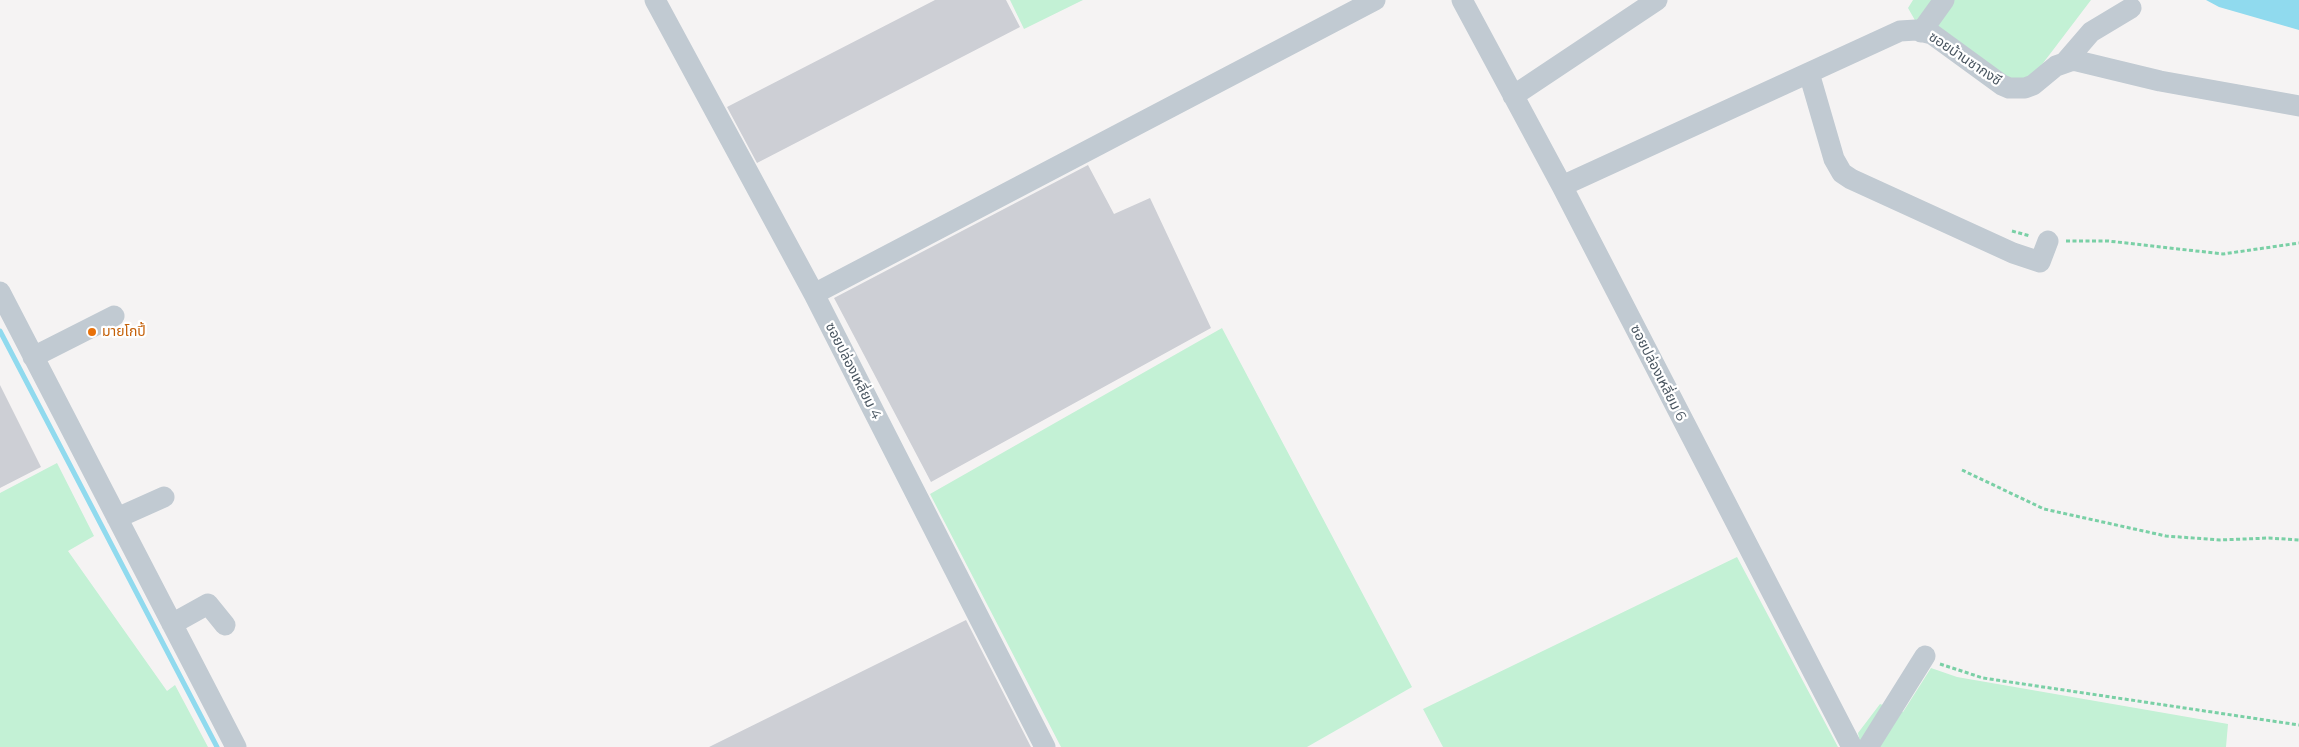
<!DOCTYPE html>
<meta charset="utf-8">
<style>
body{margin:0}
canvas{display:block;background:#f5f3f3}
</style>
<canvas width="2299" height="747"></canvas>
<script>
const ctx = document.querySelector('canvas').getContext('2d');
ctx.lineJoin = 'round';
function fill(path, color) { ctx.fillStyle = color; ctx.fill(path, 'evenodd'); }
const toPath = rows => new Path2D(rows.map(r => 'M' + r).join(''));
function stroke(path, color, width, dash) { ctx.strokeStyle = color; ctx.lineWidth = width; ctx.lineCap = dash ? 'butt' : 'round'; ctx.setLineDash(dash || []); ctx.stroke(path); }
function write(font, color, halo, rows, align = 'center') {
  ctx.font = font + ' Montserrat,"Noto Sans Thai",sans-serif'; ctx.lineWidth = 4.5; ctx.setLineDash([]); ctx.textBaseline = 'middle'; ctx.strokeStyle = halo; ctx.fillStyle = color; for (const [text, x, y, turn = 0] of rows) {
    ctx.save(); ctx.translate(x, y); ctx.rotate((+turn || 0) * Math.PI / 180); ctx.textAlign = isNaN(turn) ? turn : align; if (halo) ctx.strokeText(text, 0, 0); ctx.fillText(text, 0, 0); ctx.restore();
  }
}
const green = toPath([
 [1010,0,1083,0,1024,29],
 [1913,0,2091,0,2031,79,2018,85,1916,22,1908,8],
 [1222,328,1412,687,1307,747,1061,747,930,494],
 [57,463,94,536,68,551,167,691,175,685,208,747,0,747,0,493],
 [1737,557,1838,747,1443,747,1423,709],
 [1931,668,1957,677,2228,724,2226,747,1861,747,1858,733,1880,704,1903,712]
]);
const water = toPath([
 [2206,0,2299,0,2299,30,2219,7]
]);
const stream = toPath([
 [0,331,217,747]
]);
const building = toPath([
 [935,0,1006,0,1020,27,757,163,727,107],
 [1088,165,1114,214,1150,198,1211,328,931,482,834,298],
 [0,385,41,467,0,488],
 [966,620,1031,747,709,747]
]);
const path = toPath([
 [2012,231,2030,236],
 [2066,241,2108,241,2223,254,2299,243],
 [1962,470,2044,509,2166,536,2220,540,2269,538,2299,540],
 [1940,664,1983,678,2299,725]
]);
const minor = toPath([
 [655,0,814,294,1045,747],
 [1462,0,1562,186,1852,747],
 [1921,32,1944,0],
 [2066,61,2091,32,2131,8],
 [1809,73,1834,159,1842,173,1851,179,2013,253,2040,262,2048,241],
 [1513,96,1657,0],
 [1562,186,1900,31,1916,30,1932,34,2002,85,2009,88,2025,88,2033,85,2056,66,2073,60,2160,81,2299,106],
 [0,292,236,747],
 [814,294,1375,0],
 [33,357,114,316],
 [117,518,164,497],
 [172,624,208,604,225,625],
 [1868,747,1925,656]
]);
const markers = [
 [92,332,5,"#e8710a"]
];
const streetNames = [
 ["ซอยบ้านซากงซี",1965,59,34],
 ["ซอยปล่องเหลี่ยม 4",853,371,63],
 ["ซอยปล่องเหลี่ยม 6",1658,373,63]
];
const foodNames = [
 ["มายโกปี้",102,332]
];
fill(green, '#c3f1d5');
fill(water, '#90daee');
stroke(stream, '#90daee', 5);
fill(building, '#cdcfd5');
stroke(path, '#7ad0a6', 3, [4, 2.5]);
stroke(minor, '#c1cad2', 21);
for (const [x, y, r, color] of markers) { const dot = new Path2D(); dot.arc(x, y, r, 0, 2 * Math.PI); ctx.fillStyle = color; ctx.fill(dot); stroke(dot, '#fff', 2); }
write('14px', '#4a5661', '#fff', streetNames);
write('14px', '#c56008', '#fff', foodNames, 'left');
</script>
